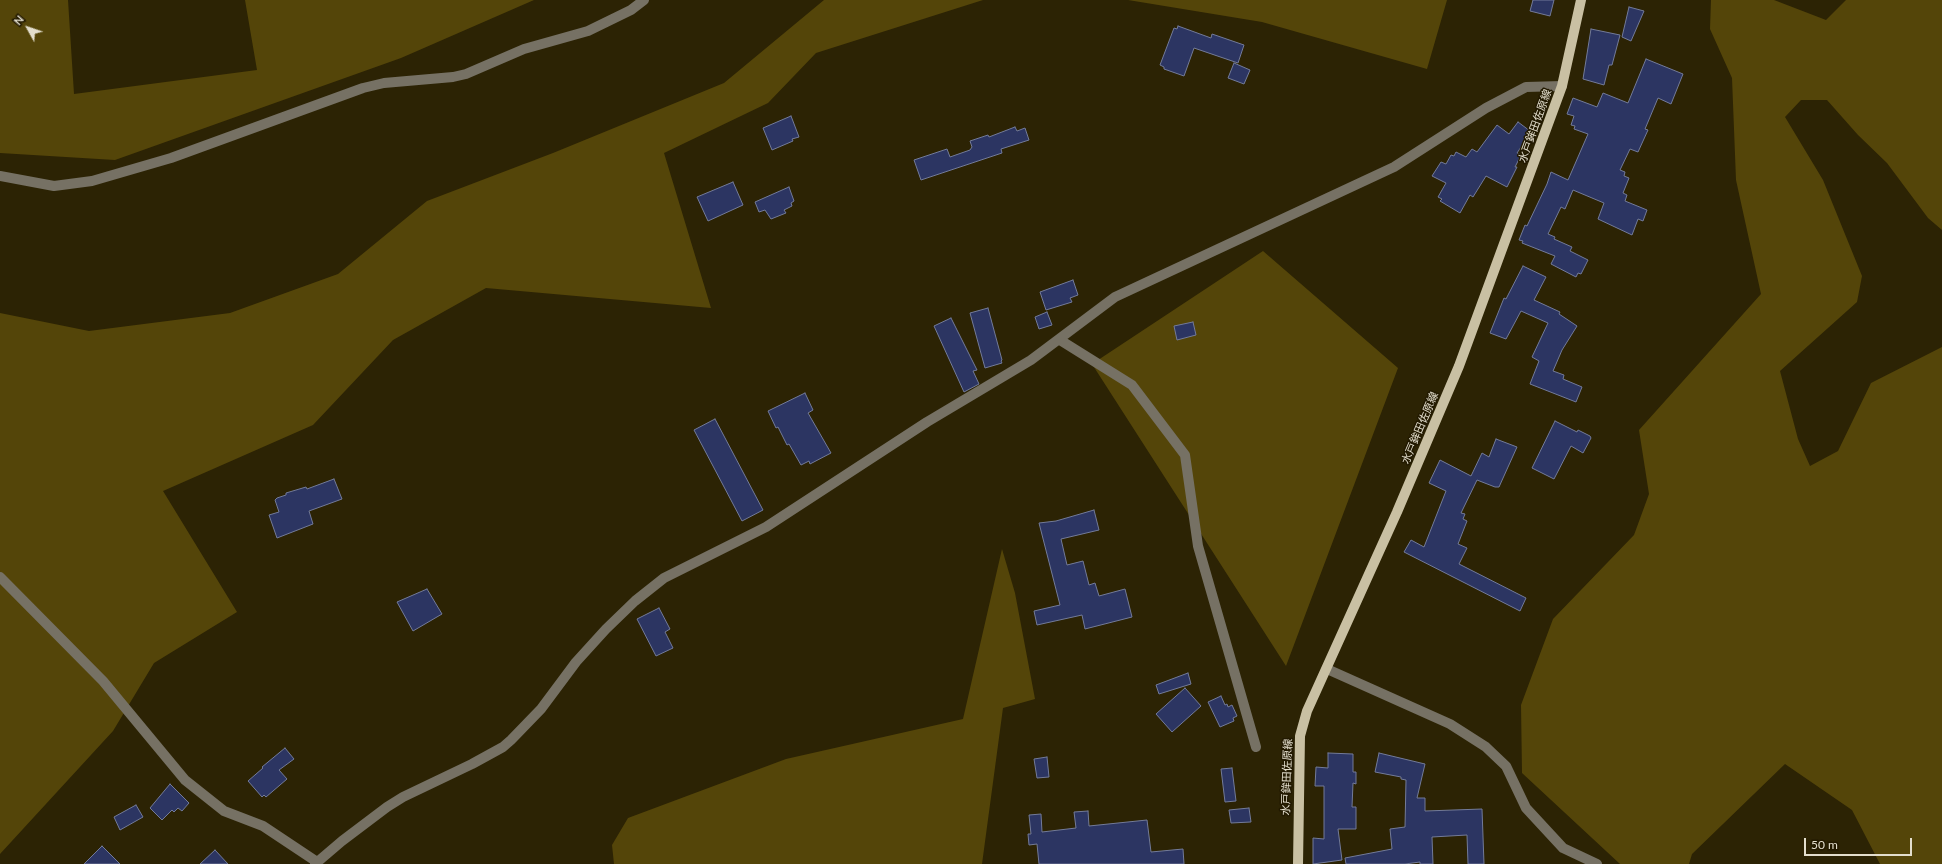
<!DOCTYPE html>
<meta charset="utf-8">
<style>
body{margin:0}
#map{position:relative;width:1942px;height:864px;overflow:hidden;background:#2c2304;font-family:Lato,sans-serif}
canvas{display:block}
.north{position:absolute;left:8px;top:8px;width:40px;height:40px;-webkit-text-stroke:3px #221900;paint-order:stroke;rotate:310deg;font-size:11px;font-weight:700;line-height:16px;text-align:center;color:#e3decd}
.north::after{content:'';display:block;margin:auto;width:14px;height:18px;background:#e3decd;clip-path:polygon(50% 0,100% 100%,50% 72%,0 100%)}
.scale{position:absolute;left:1804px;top:838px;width:108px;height:18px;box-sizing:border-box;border:2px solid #e3decd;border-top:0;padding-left:5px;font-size:12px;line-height:14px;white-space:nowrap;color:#e3decd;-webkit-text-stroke:3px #221900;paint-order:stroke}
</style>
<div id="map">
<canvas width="1942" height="864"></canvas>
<div class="north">N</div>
<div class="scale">50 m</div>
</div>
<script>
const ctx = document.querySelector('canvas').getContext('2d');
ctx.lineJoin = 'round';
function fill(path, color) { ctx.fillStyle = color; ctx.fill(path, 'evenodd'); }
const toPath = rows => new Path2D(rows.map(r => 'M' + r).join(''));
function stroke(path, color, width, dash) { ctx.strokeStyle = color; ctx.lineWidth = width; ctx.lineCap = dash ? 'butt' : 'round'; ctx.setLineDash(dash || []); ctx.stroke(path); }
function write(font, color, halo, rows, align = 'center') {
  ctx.font = font + ' Lato,"Noto Sans JP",sans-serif'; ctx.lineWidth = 3; ctx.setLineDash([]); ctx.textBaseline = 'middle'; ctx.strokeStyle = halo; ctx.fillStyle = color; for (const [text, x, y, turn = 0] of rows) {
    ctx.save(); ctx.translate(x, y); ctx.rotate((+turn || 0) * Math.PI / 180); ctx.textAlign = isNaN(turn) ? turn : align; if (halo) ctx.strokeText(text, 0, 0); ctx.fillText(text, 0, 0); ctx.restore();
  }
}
const green = toPath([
 [0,0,68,0,74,94,257,70,245,0,534,0,401,58,115,160,0,153],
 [824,0,983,0,816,53,768,103,664,153,711,308,486,288,393,340,313,425,163,491,237,612,154,663,113,731,0,854,0,313,89,331,230,313,338,274,427,201,553,153,724,83],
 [1128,0,1447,0,1427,69,1262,22],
 [1711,0,1774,0,1826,20,1846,0,1942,0,1942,230,1928,218,1887,163,1858,135,1827,100,1801,100,1785,117,1823,180,1862,276,1857,302,1780,371,1798,439,1810,466,1838,451,1871,383,1942,347,1942,864,1880,864,1852,810,1785,764,1692,854,1689,864,1620,864,1522,773,1521,705,1553,619,1634,535,1649,494,1639,430,1761,294,1736,180,1732,78,1710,29],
 [1263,251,1398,368,1286,666,1092,364],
 [1002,549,1015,593,1035,699,1003,708,982,864,614,864,612,845,628,818,786,759,963,719]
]);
const building = toPath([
 [1533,0,1554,0,1550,16,1530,11,1533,0],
 [1629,7,1644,11,1631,41,1622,37,1629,7],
 [1178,26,1211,38,1212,34,1244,45,1238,63,1194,48,1184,76,1164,69,1164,67,1160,65,1174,28,1177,29,1178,26],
 [1591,29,1620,35,1612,65,1609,65,1604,85,1583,79,1591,29],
 [1646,59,1683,74,1671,104,1658,98,1645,129,1648,130,1638,152,1630,149,1620,170,1625,172,1624,176,1629,178,1623,193,1627,195,1625,201,1647,210,1643,221,1638,219,1632,235,1598,219,1604,203,1573,190,1565,209,1561,207,1548,234,1555,237,1554,239,1572,247,1570,251,1588,260,1581,274,1578,273,1576,277,1551,264,1555,256,1522,243,1523,241,1519,240,1525,225,1527,226,1547,184,1551,172,1568,180,1588,134,1574,129,1575,126,1571,125,1574,116,1567,114,1573,98,1597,107,1603,93,1628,103,1646,59],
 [1234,63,1250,70,1244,84,1228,78,1234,63],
 [791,116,799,137,792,139,793,141,772,150,763,128,791,116],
 [1518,122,1530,131,1527,134,1529,135,1517,153,1521,155,1515,167,1517,167,1507,187,1486,176,1473,197,1470,195,1460,213,1440,201,1442,199,1438,197,1446,183,1432,176,1441,162,1446,164,1451,155,1454,156,1456,152,1466,157,1472,149,1477,152,1497,125,1509,134,1518,122],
 [1015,127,1017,131,1025,128,1029,140,1001,149,1002,153,921,180,914,160,947,149,950,157,970,150,972,147,970,141,988,135,989,137,1015,127],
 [733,182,743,205,708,221,697,197,733,182],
 [789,187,794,201,791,203,792,206,784,210,786,213,771,219,765,210,759,212,755,202,789,187],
 [1523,266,1546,277,1534,300,1560,312,1559,314,1577,326,1562,350,1553,371,1564,375,1563,379,1582,387,1576,402,1530,384,1539,361,1532,357,1548,323,1521,311,1506,339,1490,333,1504,298,1506,299,1523,266],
 [1073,280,1078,295,1070,298,1072,302,1046,310,1040,292,1073,280],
 [988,308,1002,360,1001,361,1002,363,985,368,970,313,988,308],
 [1047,312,1052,325,1039,329,1035,317,1047,312],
 [951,318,977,370,973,371,979,384,964,392,934,326,951,318],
 [1193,322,1196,335,1177,340,1174,326,1193,322],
 [805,393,813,410,808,413,831,453,810,464,809,461,801,465,789,444,787,445,778,427,776,428,768,411,805,393],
 [715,419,763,510,742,521,694,430,715,419],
 [1555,421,1577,432,1578,430,1590,436,1591,438,1583,453,1571,446,1554,479,1532,468,1555,421],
 [1496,439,1517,447,1499,487,1495,487,1477,480,1461,513,1465,514,1463,519,1467,521,1458,544,1467,548,1459,564,1526,598,1520,611,1404,552,1411,540,1424,547,1446,491,1429,483,1440,460,1471,476,1482,453,1489,457,1496,439],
 [334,479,342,499,309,511,313,524,277,538,269,515,279,512,275,500,277,498,286,495,286,493,306,487,307,489,334,479],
 [1094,510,1099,530,1061,539,1067,565,1083,561,1089,585,1095,583,1099,596,1125,589,1132,617,1085,629,1082,615,1037,625,1034,611,1060,605,1039,523,1056,521,1094,510],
 [427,589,442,614,413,631,397,602,427,589],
 [659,608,670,629,665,632,673,648,656,656,637,619,659,608],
 [1188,673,1191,684,1159,694,1156,685,1188,673],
 [1185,688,1201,706,1172,732,1156,714,1185,688],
 [1221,696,1225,705,1227,704,1228,707,1232,705,1237,716,1233,718,1234,721,1220,727,1208,702,1221,696],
 [285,748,294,759,279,770,287,779,266,797,264,795,262,797,248,781,263,768,262,767,285,748],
 [1328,753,1353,754,1353,772,1356,772,1356,784,1353,783,1352,807,1356,807,1356,829,1338,829,1342,860,1313,864,1313,838,1324,839,1324,786,1315,786,1316,767,1328,768,1328,753],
 [1379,753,1425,764,1417,798,1425,798,1425,811,1482,809,1484,864,1468,864,1467,835,1432,837,1433,864,1420,864,1420,862,1405,864,1346,864,1345,858,1392,849,1390,829,1405,827,1406,780,1401,779,1401,777,1375,772,1379,753],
 [1047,757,1049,777,1037,778,1034,759,1047,757],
 [1232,768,1236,801,1225,802,1221,769,1232,768],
 [170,784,189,803,182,811,178,808,174,812,172,810,162,820,150,808,170,784],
 [136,805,143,817,120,830,114,817,136,805],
 [1249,808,1251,822,1231,823,1229,810,1249,808],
 [1088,811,1089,826,1147,820,1151,852,1183,849,1184,864,1039,864,1037,844,1029,845,1028,834,1031,834,1029,815,1041,814,1042,832,1076,828,1074,812,1088,811],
 [102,846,120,864,84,864,102,846],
 [215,850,228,864,200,864,215,850]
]);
const minor = toPath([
 [0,176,54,186,92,181,171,158,363,88,384,83,453,77,466,74,524,49,588,31,631,10,644,0],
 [1060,340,1132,385,1185,455,1198,546,1256,747],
 [0,577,103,681,185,780,224,811,263,826,317,862],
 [1327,669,1450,724,1486,747,1506,766,1526,808,1563,848,1597,864],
 [315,864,342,841,387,807,403,797,472,764,503,747,511,740,541,709,576,662,606,629,635,601,664,578,766,527,927,422,1031,360,1115,297,1394,167,1486,108,1526,87,1562,86]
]);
const major = toPath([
 [1298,864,1300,736,1307,711,1397,512,1459,366,1562,86,1581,0]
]);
const streetNames = [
 ["水戸鉾田佐原線",1535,126,-70],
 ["水戸鉾田佐原線",1420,428,-67],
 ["水戸鉾田佐原線",1287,777,-88]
];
fill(green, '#544509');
fill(building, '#2c3562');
stroke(building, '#737b99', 1);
stroke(minor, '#767164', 10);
stroke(major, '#c9c0a3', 10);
write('11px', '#e3decd', '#221900', streetNames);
</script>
